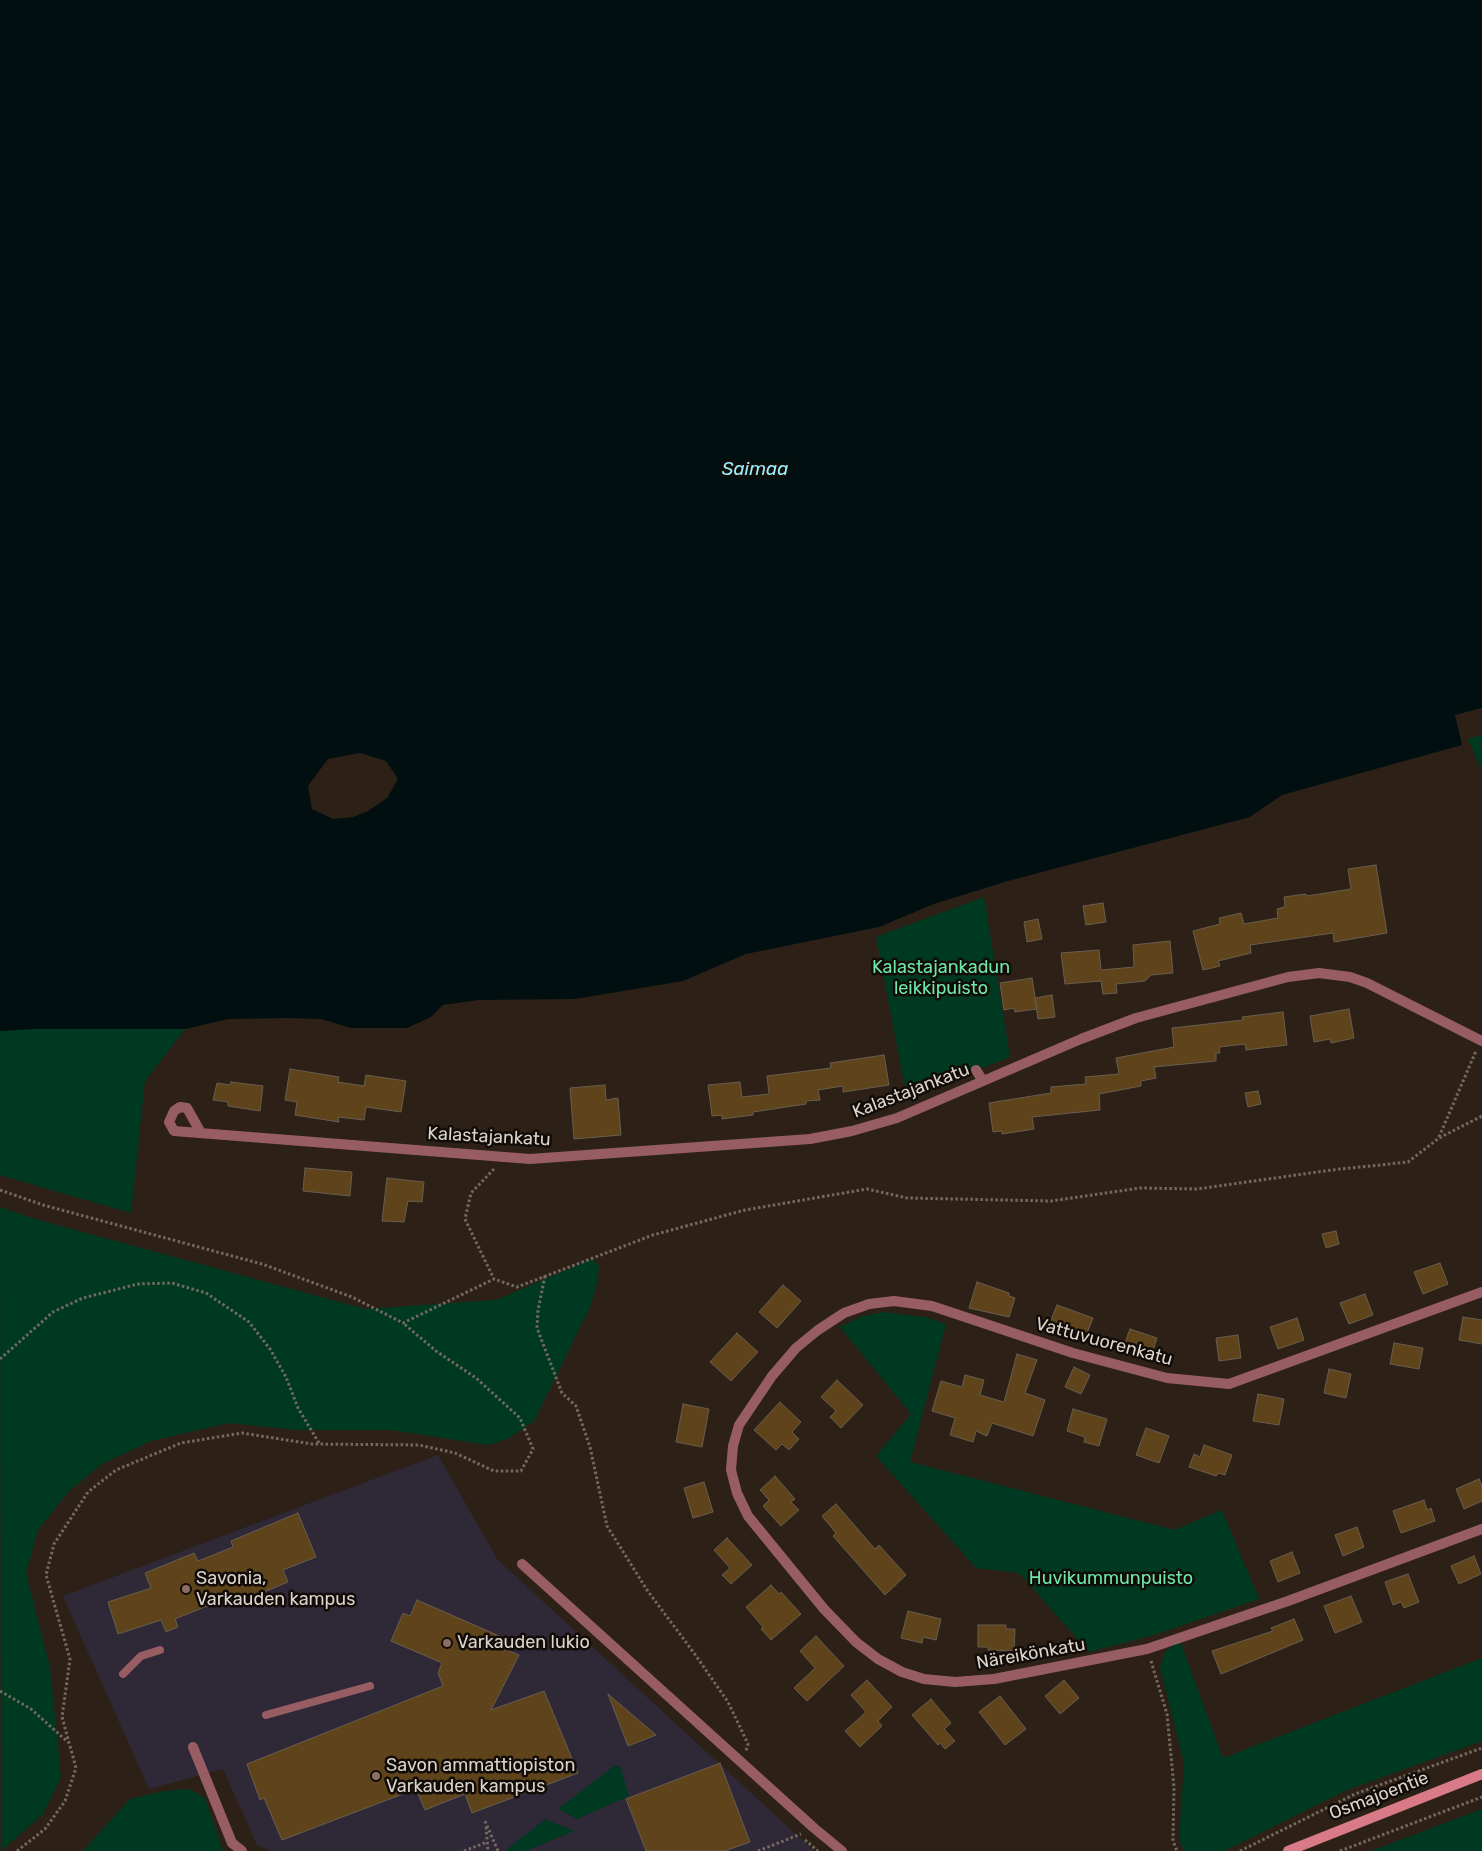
<!DOCTYPE html>
<meta charset="utf-8">
<style>
body{margin:0}
canvas{display:block;background:#2d2117}
</style>
<canvas width="1482" height="1851"></canvas>
<script>
const ctx = document.querySelector('canvas').getContext('2d');
ctx.lineJoin = 'round';
function fill(path, color) { ctx.fillStyle = color; ctx.fill(path, 'evenodd'); }
const toPath = rows => new Path2D(rows.map(r => 'M' + r).join(''));
function stroke(path, color, width, dash) { ctx.strokeStyle = color; ctx.lineWidth = width; ctx.lineCap = dash ? 'butt' : 'round'; ctx.setLineDash(dash || []); ctx.stroke(path); }
function write(font, color, halo, rows, align = 'center') {
  ctx.font = font + ' Rubik,sans-serif'; ctx.lineWidth = 5; ctx.setLineDash([]); ctx.textBaseline = 'middle'; ctx.strokeStyle = halo; ctx.fillStyle = color; for (const [text, x, y, turn = 0] of rows) {
    ctx.save(); ctx.translate(x, y); ctx.rotate((+turn || 0) * Math.PI / 180); ctx.textAlign = isNaN(turn) ? turn : align; if (halo) ctx.strokeText(text, 0, 0); ctx.fillText(text, 0, 0); ctx.restore();
  }
}
const education = toPath([
 [438,1455,497,1559,814,1851,272,1851,257,1845,223,1769,149,1789,63,1596]
]);
const green = toPath([
 [1482,735,1482,771,1468,739],
 [984,897,1010,1057,907,1098,876,937],
 [33,1029,185,1029,145,1081,131,1213,0,1175,0,1031],
 [0,1207,35,1219,365,1309,496,1300,592,1259,599,1266,597,1283,590,1307,534,1421,508,1439,488,1445,391,1430,297,1430,228,1423,151,1441,102,1464,70,1490,38,1530,26,1573,50,1668,61,1777,43,1814,1,1851],
 [883,1312,925,1317,946,1324,910,1462,1175,1530,1222,1510,1259,1599,1154,1635,1089,1652,1019,1573,976,1568,876,1456,911,1414,840,1327,860,1317],
 [1180,1641,1223,1758,1482,1658,1482,1741,1347,1790,1224,1851,1184,1851,1179,1839,1184,1763,1160,1667,1165,1652],
 [614,1766,620,1766,629,1796,577,1819,558,1809],
 [189,1789,205,1798,223,1851,83,1851,130,1799,164,1791],
 [1482,1809,1482,1851,1371,1851],
 [545,1819,574,1831,526,1851,505,1851]
]);
const water = toPath([
 [0,0,1482,0,1482,708,1455,715,1462,745,1282,795,1250,817,1008,881,934,904,879,927,746,954,683,981,575,999,478,1000,443,1005,431,1017,407,1028,351,1028,321,1019,288,1018,229,1019,185,1029,33,1029,0,1031],
 [360,753,386,761,398,779,387,798,368,811,353,817,333,819,312,809,308,786,328,759]
]);
const building = toPath([
 [1376,865,1387,933,1334,942,1333,933,1250,945,1251,953,1218,961,1220,966,1203,970,1193,931,1220,924,1219,918,1241,913,1244,924,1278,918,1277,909,1285,907,1284,897,1306,894,1307,896,1351,889,1348,869,1376,865],
 [1103,903,1106,922,1086,925,1083,906,1103,903],
 [1038,919,1042,939,1027,942,1024,922,1038,919],
 [1170,941,1173,973,1151,975,1145,981,1116,984,1117,993,1103,994,1101,981,1065,984,1061,953,1099,950,1101,970,1134,967,1133,945,1170,941],
 [1032,978,1037,1009,1015,1012,1014,1008,1004,1010,1000,983,1032,978],
 [1052,995,1055,1017,1038,1019,1035,998,1052,995],
 [1349,1009,1354,1038,1331,1043,1330,1039,1314,1042,1310,1016,1349,1009],
 [1283,1012,1287,1045,1246,1050,1245,1044,1219,1047,1220,1053,1216,1053,1216,1061,1154,1067,1156,1078,1141,1081,1141,1086,1099,1094,1100,1110,1032,1117,1034,1129,1002,1134,1002,1131,993,1132,989,1103,1051,1093,1051,1087,1086,1084,1085,1077,1119,1074,1116,1058,1174,1047,1172,1028,1243,1020,1242,1017,1283,1012],
 [884,1055,889,1085,843,1092,843,1086,818,1090,820,1100,806,1101,806,1104,753,1112,753,1115,722,1119,722,1115,712,1116,708,1085,740,1082,742,1097,769,1094,767,1076,831,1068,830,1063,884,1055],
 [290,1069,339,1077,338,1082,364,1086,366,1075,406,1081,401,1112,366,1107,364,1120,338,1117,339,1122,295,1115,297,1102,285,1100,290,1069],
 [231,1082,263,1086,260,1111,228,1106,228,1102,213,1100,217,1083,230,1085,231,1082],
 [605,1085,606,1100,618,1098,621,1135,574,1139,570,1088,605,1085],
 [1258,1091,1261,1104,1248,1107,1245,1093,1258,1091],
 [305,1168,352,1172,350,1196,303,1191,305,1168],
 [387,1178,424,1182,422,1202,408,1201,404,1222,382,1221,387,1178],
 [1336,1231,1339,1244,1326,1248,1322,1234,1336,1231],
 [1440,1263,1448,1284,1423,1294,1414,1272,1440,1263],
 [977,1282,1009,1293,1009,1296,1015,1298,1009,1317,969,1308,977,1282],
 [783,1285,801,1301,777,1328,759,1312,783,1285],
 [1365,1294,1373,1315,1349,1324,1340,1303,1365,1294],
 [1057,1305,1093,1318,1084,1341,1048,1328,1057,1305],
 [1463,1317,1482,1320,1482,1344,1459,1340,1463,1317],
 [1297,1318,1304,1340,1278,1349,1270,1327,1297,1318],
 [1130,1329,1157,1338,1150,1360,1122,1351,1130,1329],
 [737,1333,758,1352,731,1381,710,1362,737,1333],
 [1238,1335,1241,1358,1219,1361,1216,1338,1238,1335],
 [1394,1343,1423,1348,1419,1369,1390,1364,1394,1343],
 [1017,1354,1037,1360,1025,1393,1045,1400,1033,1436,992,1423,987,1436,976,1431,973,1442,950,1435,955,1418,932,1411,941,1381,962,1387,965,1375,984,1380,980,1395,1004,1402,1017,1354],
 [1074,1367,1090,1375,1081,1394,1065,1387,1074,1367],
 [1329,1369,1351,1374,1346,1398,1324,1393,1329,1369],
 [837,1380,863,1405,841,1428,830,1417,836,1411,821,1397,837,1380],
 [1258,1394,1284,1399,1279,1425,1253,1421,1258,1394],
 [780,1402,801,1422,792,1432,799,1439,789,1450,782,1444,776,1450,754,1430,780,1402],
 [683,1404,709,1409,702,1447,676,1442,683,1404],
 [1073,1409,1107,1419,1099,1446,1084,1442,1085,1437,1067,1431,1073,1409],
 [1146,1428,1169,1436,1159,1463,1136,1455,1146,1428],
 [1204,1445,1232,1455,1225,1475,1219,1473,1216,1476,1189,1467,1194,1454,1200,1457,1204,1445],
 [775,1476,795,1499,791,1502,799,1510,781,1526,763,1506,769,1500,760,1490,775,1476],
 [1479,1479,1482,1486,1482,1501,1464,1509,1456,1489,1479,1479],
 [704,1482,713,1512,693,1518,684,1488,704,1482],
 [1424,1500,1427,1510,1431,1508,1435,1521,1401,1533,1393,1511,1424,1500],
 [836,1504,875,1549,879,1545,906,1575,885,1595,833,1536,836,1533,822,1516,836,1504],
 [298,1513,316,1557,283,1570,288,1582,230,1606,227,1598,175,1619,178,1627,166,1632,161,1620,118,1634,108,1602,151,1588,145,1573,194,1553,198,1561,233,1547,231,1541,298,1513],
 [1357,1527,1364,1547,1343,1556,1335,1535,1357,1527],
 [727,1538,752,1565,731,1584,722,1575,730,1568,714,1550,727,1538],
 [1292,1552,1300,1573,1278,1582,1270,1561,1292,1552],
 [1474,1556,1481,1574,1459,1584,1451,1566,1474,1556],
 [1408,1574,1419,1602,1404,1608,1401,1602,1393,1605,1385,1582,1408,1574],
 [771,1585,779,1594,781,1592,801,1614,771,1640,761,1629,763,1627,746,1607,771,1585],
 [1351,1596,1362,1622,1335,1633,1324,1606,1351,1596],
 [417,1600,504,1638,499,1647,519,1655,491,1710,544,1691,578,1773,472,1813,465,1794,425,1810,416,1789,282,1840,264,1798,260,1800,247,1764,443,1686,438,1673,442,1663,391,1641,403,1613,410,1616,417,1600],
 [908,1611,941,1619,936,1640,923,1637,922,1643,901,1638,908,1611],
 [1294,1619,1303,1640,1221,1674,1212,1651,1273,1631,1271,1628,1294,1619],
 [978,1625,1006,1625,1006,1629,1015,1629,1014,1651,988,1650,988,1647,978,1647,978,1625],
 [816,1636,844,1666,807,1701,794,1688,815,1668,800,1651,816,1636],
 [867,1680,892,1707,878,1721,882,1726,860,1747,845,1731,866,1712,851,1695,867,1680],
 [1064,1680,1079,1698,1060,1714,1045,1696,1064,1680],
 [608,1694,656,1735,628,1746,608,1694],
 [1000,1696,1026,1729,1005,1745,979,1712,1000,1696],
 [931,1699,951,1723,944,1729,955,1741,945,1749,940,1743,938,1745,912,1715,931,1699],
 [720,1763,750,1842,725,1851,646,1851,626,1799,720,1763]
]);
const path = toPath([
 [1439,1137,1476,1051],
 [494,1169,471,1193,465,1219,494,1279],
 [0,1190,43,1205,262,1264,352,1297,403,1323,494,1279,517,1287,653,1235,745,1210,867,1189,907,1198,1051,1201,1140,1188,1197,1189,1332,1170,1408,1162,1439,1138,1482,1116],
 [545,1276,538,1310,537,1328,562,1393,576,1406,590,1447,607,1526,647,1590,694,1653,728,1702,748,1744,746,1751],
 [0,1359,53,1312,83,1298,138,1284,172,1283,206,1293,249,1322,270,1349,286,1377,298,1408,319,1443],
 [1151,1661,1167,1714,1174,1787,1173,1841,1177,1851],
 [0,1691,31,1709,69,1743],
 [485,1821,498,1851],
 [486,1827,488,1851],
 [805,1840,818,1851],
 [17,1851,45,1829,65,1801,76,1768,62,1717,70,1659,46,1575,54,1544,88,1492,116,1470,181,1443,242,1433,312,1444,419,1445,455,1453,494,1471,521,1471,533,1449,520,1418,476,1378,436,1351,403,1323],
 [464,1851,487,1842],
 [758,1851,801,1834],
 [1240,1851,1355,1794,1482,1748],
 [1340,1851,1482,1797]
]);
const lane = toPath([
 [123,1674,141,1656,160,1650],
 [266,1715,370,1686]
]);
const street = toPath([
 [976,1070,983,1081],
 [201,1133,187,1108,180,1107,174,1111,169,1122,174,1131,530,1159,810,1139,852,1131,897,1118,1081,1039,1136,1018,1288,977,1319,973,1350,977,1367,983,1482,1041],
 [1482,1292,1229,1384,1167,1378,1073,1353,932,1306,894,1301,869,1304,844,1313,818,1330,796,1348,772,1376,739,1425,733,1446,731,1470,737,1493,748,1516,824,1609,856,1642,878,1659,902,1672,924,1679,955,1682,994,1679,1147,1649,1288,1601,1482,1529],
 [522,1564,814,1828,842,1851],
 [193,1747,232,1843,242,1851]
]);
const secondary = toPath([
 [1288,1851,1482,1774]
]);
const markers = [
 [186,1589,5,"#8d6e63"],
 [447,1643,5,"#8d6e63"],
 [376,1776,5,"#8d6e63"]
];
const parkNames = [
 ["Kalastajankadun",941,968],
 ["leikkipuisto",941,989],
 ["Huvikummunpuisto",1111,1579]
];
const streetNames = [
 ["Kalastajankatu",911,1091,-21],
 ["Kalastajankatu",489,1137,3],
 ["Vattuvuorenkatu",1104,1342,15],
 ["Näreikönkatu",1031,1654,-10],
 ["Osmajoentie",1379,1796,-21]
];
const poiNames = [
 ["Savonia,",196,1579],
 ["Varkauden kampus",196,1600],
 ["Varkauden lukio",457,1643],
 ["Savon ammattiopiston",386,1766],
 ["Varkauden kampus",386,1787]
];
const waterNames = [
 ["Saimaa",755,470]
];
fill(education, '#2e2837');
fill(green, '#003921');
fill(water, '#020f11');
fill(building, '#5f441b');
stroke(building, '#685d4f', 1);
stroke(path, '#746960', 3, [2.5, 2.5]);
stroke(lane, '#975d63', 8);
stroke(street, '#975d63', 10);
stroke(secondary, '#d97b87', 10);
for (const [x, y, r, color] of markers) { const dot = new Path2D(); dot.arc(x, y, r, 0, 2 * Math.PI); ctx.fillStyle = color; ctx.fill(dot); stroke(dot, '#110c08', 2); }
write('18px', '#6ee7a9', '#110c08', parkNames);
write('18px', '#dbd3cc', '#110c08', streetNames);
write('18px', '#dbd3cc', '#110c08', poiNames, 'left');
write('italic 19px', '#98eefe', '#110c08', waterNames);
</script>
